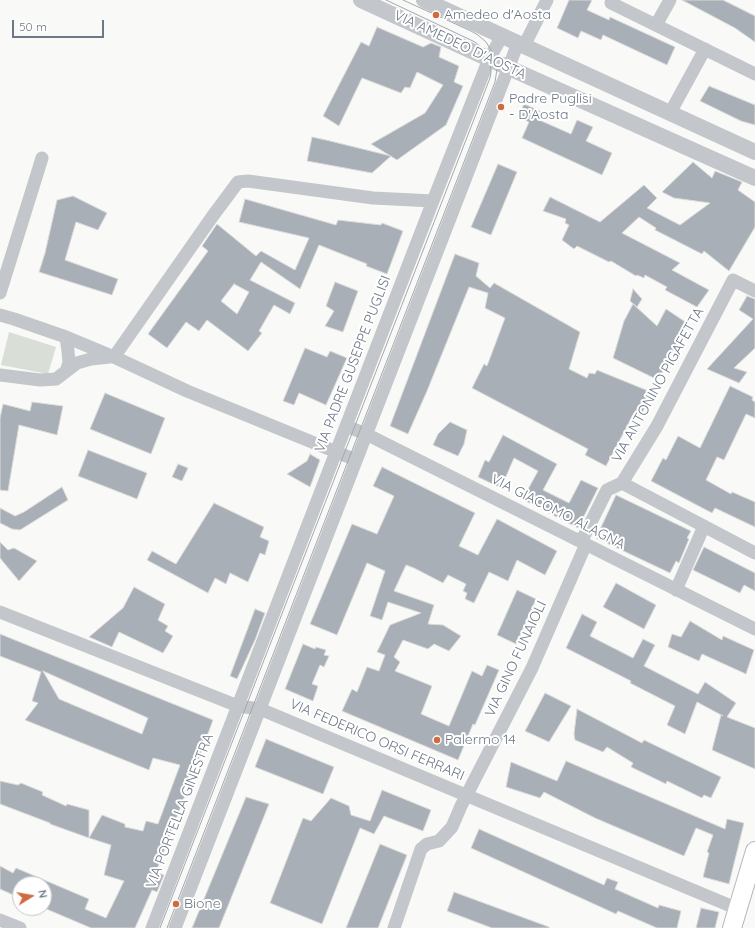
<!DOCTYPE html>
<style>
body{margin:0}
#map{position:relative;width:755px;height:928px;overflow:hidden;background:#f9f9f7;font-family:Quicksand,sans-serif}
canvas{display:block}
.north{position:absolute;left:12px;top:876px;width:40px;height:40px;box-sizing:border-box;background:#fff;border:1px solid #c4c9ce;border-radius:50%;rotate:79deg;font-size:11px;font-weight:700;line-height:16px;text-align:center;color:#6c7885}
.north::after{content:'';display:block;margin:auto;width:14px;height:18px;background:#d06a40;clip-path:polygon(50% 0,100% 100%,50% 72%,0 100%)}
.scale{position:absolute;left:12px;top:20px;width:92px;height:18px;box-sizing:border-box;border:2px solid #6c7885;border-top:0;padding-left:5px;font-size:12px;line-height:14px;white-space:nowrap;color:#6c7885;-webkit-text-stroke:3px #fff;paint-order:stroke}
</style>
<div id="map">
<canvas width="755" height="928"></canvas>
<div class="north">N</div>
<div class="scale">50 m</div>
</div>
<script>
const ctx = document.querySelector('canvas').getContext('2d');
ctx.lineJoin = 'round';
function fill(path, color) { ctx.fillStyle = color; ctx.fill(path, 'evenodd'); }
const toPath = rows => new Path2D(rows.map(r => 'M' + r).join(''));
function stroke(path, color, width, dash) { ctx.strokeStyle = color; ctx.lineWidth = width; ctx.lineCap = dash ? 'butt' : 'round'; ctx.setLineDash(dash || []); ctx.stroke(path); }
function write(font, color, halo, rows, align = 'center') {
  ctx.font = font + ' Quicksand,sans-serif'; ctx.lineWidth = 4; ctx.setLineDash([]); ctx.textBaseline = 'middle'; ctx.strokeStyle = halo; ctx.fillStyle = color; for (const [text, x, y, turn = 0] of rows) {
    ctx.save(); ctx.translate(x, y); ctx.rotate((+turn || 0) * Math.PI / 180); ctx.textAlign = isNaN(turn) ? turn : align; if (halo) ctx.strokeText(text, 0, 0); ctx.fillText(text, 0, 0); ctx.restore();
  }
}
const green = toPath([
 [9,332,56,347,48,374,1,365]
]);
const building = toPath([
 [569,0,592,0,587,10,609,20,610,17,675,47,667,65,603,35,601,40,581,31,578,38,557,28,569,0],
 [682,0,723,0,755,16,755,42,735,28,682,0],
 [377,27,423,47,431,43,441,47,439,57,459,66,454,82,463,86,446,125,397,160,371,144,425,113,443,85,417,72,410,88,405,87,401,93,362,78,339,126,323,116,361,42,369,46,377,27],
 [709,86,755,105,755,125,741,121,700,101,709,86],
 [524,104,540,111,537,119,571,134,577,120,593,127,586,141,612,153,602,175,522,138,529,122,518,117,524,104],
 [312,137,326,140,391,156,372,173,307,161,312,137],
 [693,162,712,178,715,171,742,182,738,190,755,202,755,227,729,271,704,251,702,254,655,230,656,228,639,217,622,233,680,263,672,270,709,290,697,307,665,290,667,287,645,275,644,278,637,275,636,276,611,261,609,262,577,246,574,249,562,240,569,225,565,223,566,219,543,211,550,197,600,222,644,185,657,198,647,208,680,225,710,203,674,198,662,192,693,162],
 [498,164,517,172,491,235,471,227,498,164],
 [73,196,107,213,98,230,76,222,65,260,118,279,112,295,39,272,45,253,57,200,73,196],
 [245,199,336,225,338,220,381,225,382,223,403,231,387,274,366,266,367,264,319,245,300,289,261,262,250,280,295,303,290,314,274,305,259,331,262,333,248,351,207,320,199,331,186,322,167,348,148,334,208,251,202,246,217,224,256,256,261,251,295,270,309,238,239,222,245,199],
 [234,284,249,292,237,314,221,301,234,284],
 [455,254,479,263,476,276,490,288,494,283,580,332,569,369,587,378,589,373,595,374,597,370,651,392,641,416,634,413,606,466,585,455,588,449,472,388,484,364,487,366,505,318,485,308,488,293,469,287,427,391,408,434,390,426,455,254],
 [335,282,358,291,343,332,325,326,334,311,326,306,335,282],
 [633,289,642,299,637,307,630,301,633,289],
 [747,296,755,299,755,348,734,368,747,372,739,383,707,369,753,319,739,310,747,296],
 [633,304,657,326,666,309,687,323,670,358,671,359,659,377,657,376,656,379,613,358,624,321,633,304],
 [305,348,327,357,330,351,347,358,326,405,299,393,294,405,283,401,305,348],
 [730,386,753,397,752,400,755,402,755,418,746,414,724,460,717,457,706,480,731,494,732,492,755,502,755,527,715,508,712,513,651,481,663,458,666,460,678,436,700,448,730,386],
 [105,393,165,418,151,454,90,429,105,393],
 [32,402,63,406,57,435,19,425,8,491,0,490,0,418,3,404,30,411,32,402],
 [450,422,467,430,464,444,458,456,433,445,438,434,450,422],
 [503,435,557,464,543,490,569,503,581,480,598,488,578,528,518,497,522,488,527,491,538,471,514,458,501,488,478,477,485,460,489,462,503,435],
 [88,450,147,473,137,499,78,476,88,450],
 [310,454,320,460,310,487,287,474,307,461,310,454],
 [178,464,188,468,182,481,172,477,178,464],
 [382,467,475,513,459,546,478,555,497,519,557,551,545,575,517,560,508,581,489,572,474,603,465,599,467,593,463,591,466,584,448,575,443,583,414,568,406,565,394,591,434,605,428,624,443,625,461,636,449,651,434,644,428,649,403,640,394,657,400,662,395,671,432,686,421,714,449,726,472,671,482,676,487,665,499,670,475,725,473,724,458,760,342,711,352,689,357,692,367,667,379,671,385,655,377,652,390,625,421,613,388,602,382,620,370,616,385,571,367,563,337,635,310,624,352,524,377,534,394,496,373,486,382,467],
 [62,487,68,500,20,530,12,529,0,523,0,508,15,516,24,512,62,487],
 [616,495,691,531,687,538,689,539,679,563,676,561,670,573,596,538,616,495],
 [214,503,264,527,260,537,269,541,265,555,260,553,248,582,230,573,226,584,215,578,208,593,147,560,152,551,176,564,214,503],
 [0,542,8,550,14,548,37,561,19,581,0,558,0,542],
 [704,547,755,573,755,591,744,585,740,593,693,570,704,547],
 [616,583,656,605,644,629,603,607,616,583],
 [134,587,165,604,158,620,168,626,165,631,173,636,163,653,119,632,112,647,89,637,123,608,134,587],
 [517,590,536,599,516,644,497,635,517,590],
 [255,609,265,613,255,640,237,679,230,676,255,609],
 [582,614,597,622,590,636,633,658,643,639,655,645,644,666,698,694,705,682,736,703,727,717,755,728,755,769,712,750,721,715,723,716,697,702,685,734,667,725,675,706,630,683,631,681,566,648,582,614],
 [690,621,722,640,723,636,754,650,746,674,702,654,699,661,668,647,672,634,681,637,690,621],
 [0,634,213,720,195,769,156,872,164,875,157,892,152,890,135,928,91,928,44,908,44,884,20,884,20,898,0,889,0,866,13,873,16,868,89,899,85,909,106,918,124,881,104,875,111,845,89,838,102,815,125,824,125,827,143,831,146,821,158,824,180,765,153,758,149,770,25,720,38,703,32,701,41,672,0,656,0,634],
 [43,671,148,718,142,734,59,699,43,671],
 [303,644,315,649,316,647,326,650,324,655,329,656,324,667,320,665,312,684,318,686,313,701,285,689,303,644],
 [545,693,571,706,549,742,525,731,545,693],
 [577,709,642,743,644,740,721,777,711,798,704,795,702,798,667,781,666,784,631,767,633,763,607,747,603,752,575,740,574,734,577,709],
 [266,739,334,767,323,794,255,767,266,739],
 [566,761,725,829,727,819,744,823,729,884,703,877,709,853,707,852,713,835,696,828,684,856,595,818,544,792,540,798,506,787,511,762,557,781,566,761],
 [0,781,18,785,21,783,43,792,42,795,66,806,67,804,89,810,89,838,50,824,50,823,0,804,0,781],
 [382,790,431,810,423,831,384,816,374,834,360,828,322,924,270,903,303,818,311,821,331,798,349,806,351,815,370,821,382,790],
 [246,797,269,804,219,928,192,928,246,797],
 [479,829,604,885,607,878,618,882,615,889,658,908,659,905,681,911,677,928,657,928,618,911,616,914,471,848,479,829],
 [380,844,407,855,378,928,346,928,380,844],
 [454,892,549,927,549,928,492,928,447,911,454,892],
 [701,908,719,912,715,928,696,928,701,908]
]);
const minor = toPath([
 [612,0,611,3,755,74],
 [656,25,670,0],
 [524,46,547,0],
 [670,113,705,49],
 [0,293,42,158],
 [0,315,14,319,66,337,114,357,187,391,356,460],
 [66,337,68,351,69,363,66,371],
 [114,357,212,217,238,182,248,181,373,198,433,201],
 [0,375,40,380,56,379,77,363,91,359,110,357],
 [346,426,366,434,755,629],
 [622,483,755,553],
 [581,542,607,490,622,483,657,426,733,280,755,291],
 [676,590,704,526],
 [0,612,238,706,260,709,738,909],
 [0,920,20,928],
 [152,928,433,201,489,59,502,36],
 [175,928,518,43],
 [394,928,421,849,427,844,439,841,452,827,461,806,532,668,586,544]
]);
const tertiary = toPath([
 [361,0,489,59,755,178],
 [424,0,755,152]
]);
const secondary = toPath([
 [732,928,755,851]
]);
const tram = toPath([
 [160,928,490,78,491,72,489,59,481,47,475,42,386,0],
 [167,928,495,82,497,69,496,62,493,53,486,42,478,35,471,31,403,0]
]);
const markers = [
 [436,15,4,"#d06a40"],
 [501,107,4,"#d06a40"],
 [437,740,4,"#d06a40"],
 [176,904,4,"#d06a40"]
];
const poiNames = [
 ["Amedeo d'Aosta",444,15],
 ["Padre Puglisi",509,99],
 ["- D'Aosta",509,115],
 ["Palermo 14",445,740],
 ["Bione",184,904]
];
const streetNames = [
 ["VIA AMEDEO D'AOSTA",460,45,25],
 ["VIA PADRE GUSEPPE PUGLISI",353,364,-69],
 ["VIA ANTONINO PIGAFETTA",658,385,-61],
 ["VIA GIACOMO ALAGNA",558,512,27],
 ["VIA GINO FUNAIOLI",516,659,-65],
 ["VIA FEDERICO ORSI FERRARI",377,740,23],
 ["VIA PORTELLA GINESTRA",180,811,-69]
];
fill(green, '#d9ded7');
fill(building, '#a9afb6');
stroke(building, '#dbdbda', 1);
stroke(secondary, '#b4b8bd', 20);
stroke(minor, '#c3c6ca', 13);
stroke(tertiary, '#c3c6ca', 16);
stroke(secondary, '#fff', 18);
stroke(tram, '#a3a8ae', 1);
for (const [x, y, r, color] of markers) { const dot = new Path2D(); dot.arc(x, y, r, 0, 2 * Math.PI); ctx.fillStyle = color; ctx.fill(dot); stroke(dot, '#fff', 1.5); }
write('14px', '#6c7885', '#fff', poiNames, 'left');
write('14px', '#6c7885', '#fff', streetNames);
</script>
